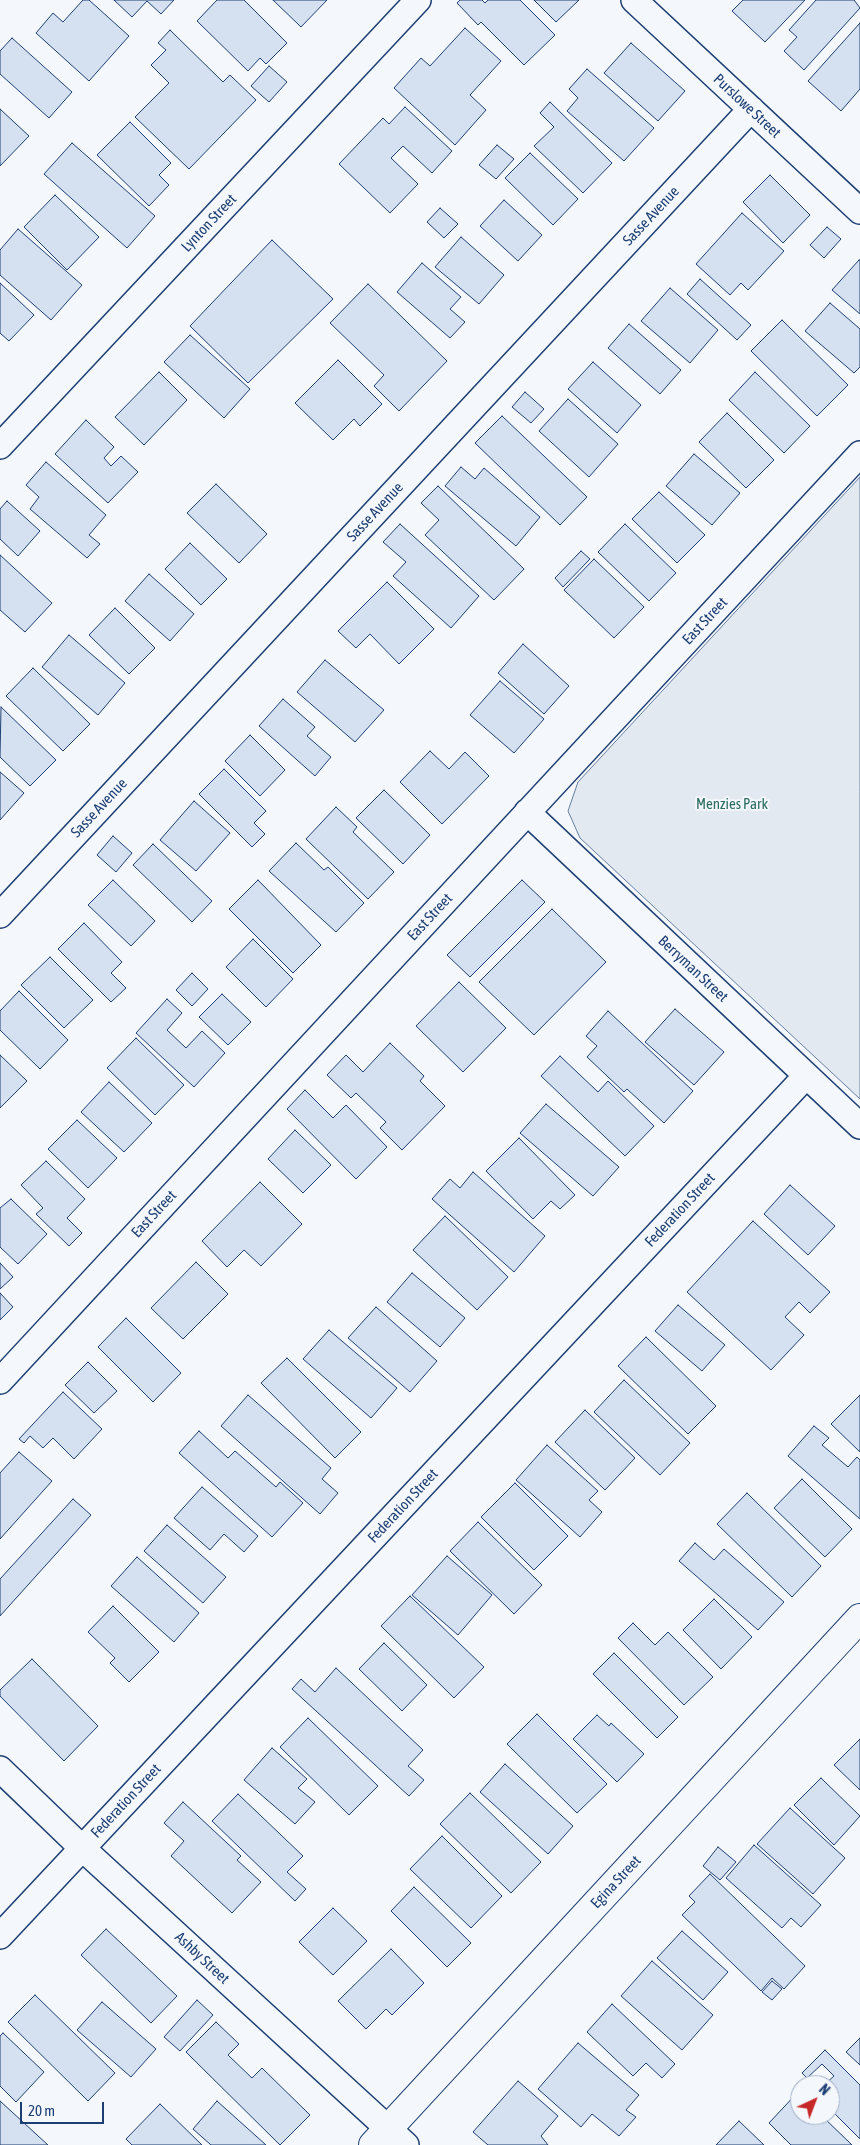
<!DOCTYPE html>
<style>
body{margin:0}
#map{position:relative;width:860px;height:2145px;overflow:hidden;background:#f4f7fb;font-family:"Asap Condensed",sans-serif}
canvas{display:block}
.north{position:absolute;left:790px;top:2075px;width:50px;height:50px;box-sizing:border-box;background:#f4f7fb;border:1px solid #9eadc5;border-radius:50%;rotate:43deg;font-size:14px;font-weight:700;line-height:20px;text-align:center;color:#1d3f73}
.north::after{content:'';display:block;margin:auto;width:18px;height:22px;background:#c62828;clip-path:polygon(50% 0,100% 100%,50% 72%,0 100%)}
.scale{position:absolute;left:20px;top:2102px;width:84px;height:22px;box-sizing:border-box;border:2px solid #1d3f73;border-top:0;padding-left:6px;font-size:15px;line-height:18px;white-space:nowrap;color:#1d3f73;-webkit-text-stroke:4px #f4f7fb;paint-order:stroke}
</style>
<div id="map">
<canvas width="860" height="2145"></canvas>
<div class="north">N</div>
<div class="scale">20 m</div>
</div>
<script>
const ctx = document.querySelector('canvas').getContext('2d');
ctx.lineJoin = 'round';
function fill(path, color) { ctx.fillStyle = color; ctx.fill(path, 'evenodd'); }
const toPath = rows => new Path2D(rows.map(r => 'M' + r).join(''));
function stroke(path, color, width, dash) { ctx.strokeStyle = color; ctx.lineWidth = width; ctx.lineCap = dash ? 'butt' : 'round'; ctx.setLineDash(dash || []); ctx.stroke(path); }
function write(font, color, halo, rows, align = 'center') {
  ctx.font = font + ' "Asap Condensed",sans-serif'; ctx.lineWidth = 4; ctx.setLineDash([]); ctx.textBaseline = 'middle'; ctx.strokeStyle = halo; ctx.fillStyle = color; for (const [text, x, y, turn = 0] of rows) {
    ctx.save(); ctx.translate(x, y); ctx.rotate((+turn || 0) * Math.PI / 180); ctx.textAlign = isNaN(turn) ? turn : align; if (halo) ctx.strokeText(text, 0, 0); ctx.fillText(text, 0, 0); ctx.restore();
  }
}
const green = toPath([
 [860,477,860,1099,580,838,568,811,578,782,860,477]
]);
const building = toPath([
 [83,0,89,0,129,36,89,81,36,33,53,13,63,22,83,0],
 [114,0,174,0,161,14,147,1,132,17,114,0],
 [217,0,244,0,287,43,266,64,260,58,248,71,197,21,217,0],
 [273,0,327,0,301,27,273,0],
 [460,0,482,0,485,3,488,0,520,0,555,35,524,65,481,22,478,25,457,3,460,0],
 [534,0,579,0,556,22,534,0],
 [743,0,805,0,765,42,732,11,743,0],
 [816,0,854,0,860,8,804,70,784,51,797,37,789,30,816,0],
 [860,23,860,89,841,111,808,81,860,23],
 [465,28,501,61,470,95,486,110,455,145,394,88,421,58,430,66,465,28],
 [170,30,223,82,230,75,256,100,189,169,135,117,169,83,151,65,166,50,158,43,170,30],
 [12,38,72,92,49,118,0,74,0,51,12,38],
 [631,43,685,91,658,121,604,73,631,43],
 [269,66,287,82,269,102,251,86,269,66],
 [587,69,654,128,624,161,567,111,578,98,569,89,587,69],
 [550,102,612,163,583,193,534,146,554,127,540,113,550,102],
 [405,107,452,151,432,173,403,146,391,158,418,184,390,213,339,164,383,118,389,124,405,107],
 [0,109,29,136,0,166,0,109],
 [130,122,171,163,159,175,169,185,149,206,97,155,130,122],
 [72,143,155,216,127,248,44,174,72,143],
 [497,145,514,159,496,179,479,165,497,145],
 [530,153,578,199,553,225,505,178,530,153],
 [770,175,810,215,783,243,743,202,770,175],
 [55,195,99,237,67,270,24,227,55,195],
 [504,200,542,235,518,261,480,226,504,200],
 [440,208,458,224,444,238,427,222,440,208],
 [742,213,784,251,748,290,741,283,730,295,696,264,742,213],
 [827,227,841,239,824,258,810,245,827,227],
 [18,229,82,285,51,320,0,275,0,250,18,229],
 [461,237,504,275,479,304,435,267,461,237],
 [272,240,333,299,248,383,190,326,272,240],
 [859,260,860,260,860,314,832,290,859,260],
 [422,263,461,297,450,309,465,322,450,338,397,292,422,263],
 [700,279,751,325,737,340,687,294,700,279],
 [0,283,34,315,9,341,0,333,0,283],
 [368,284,447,361,399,411,374,386,384,375,330,323,368,284],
 [670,288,718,330,690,363,641,321,670,288],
 [830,303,860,329,860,367,854,373,805,331,830,303],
 [782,320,848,385,817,416,751,351,782,320],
 [629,324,681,370,660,394,608,348,629,324],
 [190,335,250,389,224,418,164,362,190,335],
 [338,360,382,404,360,426,354,419,333,440,295,403,338,360],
 [593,362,641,405,617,433,568,389,593,362],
 [159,372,187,400,144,445,115,417,159,372],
 [755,372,810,426,784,453,729,400,755,372],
 [525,392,544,409,531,423,512,407,525,392],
 [568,399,618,444,589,477,539,431,568,399],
 [727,413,774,460,746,488,699,442,727,413],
 [502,416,587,497,560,525,475,443,502,416],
 [86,420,114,447,104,458,111,466,121,456,138,472,108,503,55,454,86,420],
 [694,454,740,493,712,525,666,486,694,454],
 [46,462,106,515,89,535,100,544,87,558,30,509,39,497,26,485,46,462],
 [461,467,475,479,484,468,540,517,516,546,445,486,461,467],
 [216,484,267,534,239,563,187,513,216,484],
 [438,486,524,569,494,600,425,535,439,520,421,503,438,486],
 [659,492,705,535,677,563,632,519,659,492],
 [7,501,40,531,18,556,0,539,0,509,7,501],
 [400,524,479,596,451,628,393,576,406,562,383,542,400,524],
 [625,524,676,573,649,601,598,552,625,524],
 [190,543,227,579,201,605,165,569,190,543],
 [581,551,590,559,563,587,555,578,581,551],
 [0,555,52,603,25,632,0,610,0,555],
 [594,559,644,607,614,638,564,590,594,559],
 [149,574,194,614,170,641,125,601,149,574],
 [387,582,434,629,399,664,370,634,356,648,338,631,387,582],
 [115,608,155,648,129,674,89,635,115,608],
 [69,635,125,683,98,715,42,667,69,635],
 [523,644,569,686,544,714,498,673,523,644],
 [325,660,384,710,355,742,297,692,325,660],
 [33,668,90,724,63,751,6,696,33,668],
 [500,681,544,719,514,753,470,715,500,681],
 [283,699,315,727,307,736,331,757,315,776,259,726,283,699],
 [1,707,56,760,30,786,0,757,1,707],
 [250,735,285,770,260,796,225,761,250,735],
 [430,751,449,769,465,752,489,776,442,824,400,782,430,751],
 [224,769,266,811,254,823,265,834,252,847,199,794,224,769],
 [0,772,24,793,0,820,0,772],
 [384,790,430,835,403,864,356,818,384,790],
 [194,801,230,833,196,871,160,840,194,801],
 [336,807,357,827,353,832,394,872,368,899,306,839,336,807],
 [113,836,132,853,116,872,97,855,113,836],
 [296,843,324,870,328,867,364,903,336,932,269,871,296,843],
 [153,844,212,901,192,922,133,865,153,844],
 [113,880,155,921,131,946,88,905,113,880],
 [258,880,321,945,293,973,229,909,258,880],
 [522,880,545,902,470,977,447,955,522,880],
 [552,909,606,962,534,1035,479,982,552,909],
 [84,923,122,962,111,973,126,988,111,1002,58,949,84,923],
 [253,939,293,979,266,1007,226,967,253,939],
 [50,957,93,1000,64,1028,21,985,50,957],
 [192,973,208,989,192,1006,176,990,192,973],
 [459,982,506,1028,463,1072,416,1026,459,982],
 [19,991,68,1040,40,1069,0,1030,0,1011,19,991],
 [222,994,251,1022,228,1045,199,1017,222,994],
 [167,999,182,1013,167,1030,186,1048,202,1031,225,1053,194,1087,136,1033,167,999],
 [675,1009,724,1052,694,1085,645,1042,675,1009],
 [608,1011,693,1091,664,1123,627,1089,624,1092,587,1057,597,1046,586,1036,608,1011],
 [136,1038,184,1085,155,1115,107,1068,136,1038],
 [390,1043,424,1076,420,1081,445,1106,402,1150,380,1128,386,1122,356,1093,351,1098,327,1075,346,1055,363,1072,390,1043],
 [0,1055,27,1081,0,1108,0,1055],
 [560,1056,598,1092,608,1081,654,1126,625,1156,541,1076,560,1056],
 [109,1082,152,1123,124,1152,81,1112,109,1082],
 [305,1090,333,1118,346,1105,387,1147,356,1179,287,1109,305,1090],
 [546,1104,619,1167,593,1196,520,1133,546,1104],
 [77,1120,117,1158,88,1188,48,1149,77,1120],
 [295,1130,331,1165,303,1193,268,1159,295,1130],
 [519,1138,575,1195,560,1209,551,1201,533,1219,486,1171,519,1138],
 [46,1161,85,1199,67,1218,82,1233,69,1246,36,1214,43,1208,21,1185,46,1161],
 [473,1172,545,1236,514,1272,432,1199,450,1179,460,1188,473,1172],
 [260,1182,302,1224,261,1266,244,1250,227,1267,202,1241,260,1182],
 [790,1185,835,1226,808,1255,764,1214,790,1185],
 [11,1199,47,1234,18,1264,0,1247,0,1208,11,1199],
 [445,1216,508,1277,477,1310,413,1250,445,1216],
 [753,1221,830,1292,810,1313,799,1302,785,1317,804,1335,771,1370,687,1292,753,1221],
 [196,1262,228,1294,183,1339,151,1308,196,1262],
 [0,1263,13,1277,0,1289,0,1263],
 [412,1273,465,1318,440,1347,387,1302,412,1273],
 [0,1293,13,1307,0,1320,0,1293],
 [678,1305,725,1345,702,1371,655,1331,678,1305],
 [376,1307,437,1361,410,1392,348,1338,376,1307],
 [126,1318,181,1373,153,1402,98,1347,126,1318],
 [329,1330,397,1388,371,1418,303,1359,329,1330],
 [646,1337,716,1406,688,1434,618,1366,646,1337],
 [287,1358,361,1432,335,1458,261,1383,287,1358],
 [88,1362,117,1391,94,1413,65,1385,88,1362],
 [624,1380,690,1443,660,1475,594,1412,624,1380],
 [63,1392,102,1429,74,1459,53,1438,43,1448,30,1436,24,1443,19,1439,63,1392],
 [248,1395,331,1468,322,1479,338,1493,320,1514,221,1426,248,1395],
 [860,1395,860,1452,831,1424,860,1395],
 [585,1410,635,1458,605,1490,555,1442,585,1410],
 [814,1426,829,1438,822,1445,848,1467,857,1457,860,1460,860,1519,788,1456,814,1426],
 [199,1431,228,1458,235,1451,276,1487,280,1482,303,1503,272,1537,179,1453,199,1431],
 [547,1445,598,1491,589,1500,602,1512,580,1537,516,1480,547,1445],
 [19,1452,52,1481,0,1539,0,1473,19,1452],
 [802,1479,852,1529,825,1557,774,1508,802,1479],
 [515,1483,568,1536,534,1570,481,1517,515,1483],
 [202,1487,258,1536,244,1552,224,1534,210,1550,174,1518,202,1487],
 [747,1493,821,1566,792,1597,717,1524,747,1493],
 [73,1499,91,1515,0,1616,0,1579,73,1499],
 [478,1522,542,1585,514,1614,450,1551,478,1522],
 [167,1525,226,1577,203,1603,144,1551,167,1525],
 [695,1543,714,1560,724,1549,784,1602,758,1630,679,1561,695,1543],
 [447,1556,492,1595,458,1635,412,1595,447,1556],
 [137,1557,199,1613,174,1642,111,1586,137,1557],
 [410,1596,484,1667,454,1698,381,1626,410,1596],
 [714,1599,752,1637,721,1669,683,1630,714,1599],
 [113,1606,159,1652,129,1682,110,1663,115,1658,88,1632,113,1606],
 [633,1623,655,1645,668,1632,713,1677,684,1705,618,1638,633,1623],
 [384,1643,427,1685,402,1711,359,1669,384,1643],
 [614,1653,678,1717,657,1738,593,1674,614,1653],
 [32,1659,98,1726,64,1761,0,1696,0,1690,32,1659],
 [336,1668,423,1750,408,1766,424,1780,409,1796,292,1689,301,1679,315,1692,336,1668],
 [537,1714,607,1784,577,1813,507,1744,537,1714],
 [597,1715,609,1726,611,1723,644,1754,617,1782,573,1739,597,1715],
 [308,1718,378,1786,349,1815,280,1747,308,1718],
 [860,1739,860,1790,834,1765,860,1739],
 [272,1748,307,1779,298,1788,315,1802,295,1824,244,1780,272,1748],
 [505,1764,573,1826,548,1854,480,1792,505,1764],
 [821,1778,860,1816,834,1845,794,1805,821,1778],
 [470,1793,541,1862,511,1893,440,1824,470,1793],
 [238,1794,303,1856,287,1872,306,1889,295,1901,212,1821,238,1794],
 [183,1802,241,1856,237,1860,261,1882,232,1913,171,1856,184,1841,164,1823,183,1802],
 [790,1808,845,1858,813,1894,757,1844,790,1808],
 [442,1836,502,1896,471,1928,410,1869,442,1836],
 [754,1845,821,1905,801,1927,791,1918,782,1928,726,1878,754,1845],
 [718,1847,736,1862,720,1880,703,1866,718,1847],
 [710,1874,805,1966,784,1989,772,1978,761,1991,682,1915,695,1902,689,1896,710,1874],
 [414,1887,471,1943,447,1967,391,1911,414,1887],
 [333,1908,367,1941,333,1975,299,1942,333,1908],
 [106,1929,177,1996,151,2023,81,1955,106,1929],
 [682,1931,728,1972,703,2000,657,1958,682,1931],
 [391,1949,424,1983,392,2015,386,2009,366,2029,338,2001,391,1949],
 [652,1961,713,2015,682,2050,621,1996,652,1961],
 [772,1981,782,1989,772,2000,762,1992,772,1981],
 [35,1995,115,2073,88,2101,8,2022,35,1995],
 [197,2000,213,2015,180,2051,164,2037,197,2000],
 [102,2002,156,2049,131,2077,77,2030,102,2002],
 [612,2004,675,2064,662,2078,646,2063,633,2076,587,2032,612,2004],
 [216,2022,239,2044,228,2055,252,2078,262,2068,310,2115,280,2145,186,2052,216,2022],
 [3,2033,44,2072,16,2102,0,2086,0,2036,3,2033],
 [860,2038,860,2065,846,2052,860,2038],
 [578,2043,639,2095,626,2110,636,2117,619,2136,592,2114,581,2127,538,2089,578,2043],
 [825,2050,860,2085,860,2139,830,2109,830,2085,824,2085,834,2076,822,2064,807,2078,802,2073,825,2050],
 [518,2081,558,2116,541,2136,548,2145,488,2145,473,2132,518,2081],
 [798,2092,800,2115,821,2115,852,2145,791,2145,769,2123,798,2092],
 [0,2101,48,2145,0,2145,0,2101],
 [217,2101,266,2145,211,2145,193,2129,217,2101],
 [160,2104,202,2145,132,2145,126,2139,160,2104],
 [739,2121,764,2145,716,2145,739,2121]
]);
const street = toPath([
 [634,0,860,211],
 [0,446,418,0],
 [527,812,860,1126],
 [0,915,751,109],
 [0,1381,860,454],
 [0,1769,82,1848,406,2145],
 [0,1936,806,1076]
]);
const secondary = toPath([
 [373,2145,860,1618]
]);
const streetNames = [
 ["Purslowe Street",747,106,43],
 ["Sasse Avenue",651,216,-47],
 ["Lynton Street",209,223,-47],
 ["Sasse Avenue",375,512,-47],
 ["East Street",705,621,-47],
 ["Sasse Avenue",99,808,-47],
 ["East Street",430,917,-47],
 ["Berryman Street",693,969,43],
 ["Federation Street",680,1210,-47],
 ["East Street",154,1214,-47],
 ["Federation Street",403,1506,-47],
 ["Federation Street",126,1801,-47],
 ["Egina Street",616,1882,-47],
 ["Ashby Street",202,1958,43]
];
const parkNames = [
 ["Menzies Park",732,804]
];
fill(green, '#e3e9f0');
stroke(green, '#687fa3', 1);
fill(building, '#d5e0f0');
stroke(building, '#1d3f73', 1);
stroke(street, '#1d3f73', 28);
stroke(secondary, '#1d3f73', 30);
stroke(street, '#f4f7fb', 25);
stroke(secondary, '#f4f7fb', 28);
write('15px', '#1d3f73', '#f4f7fb', streetNames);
write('15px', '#2c6c60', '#f4f7fb', parkNames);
</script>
